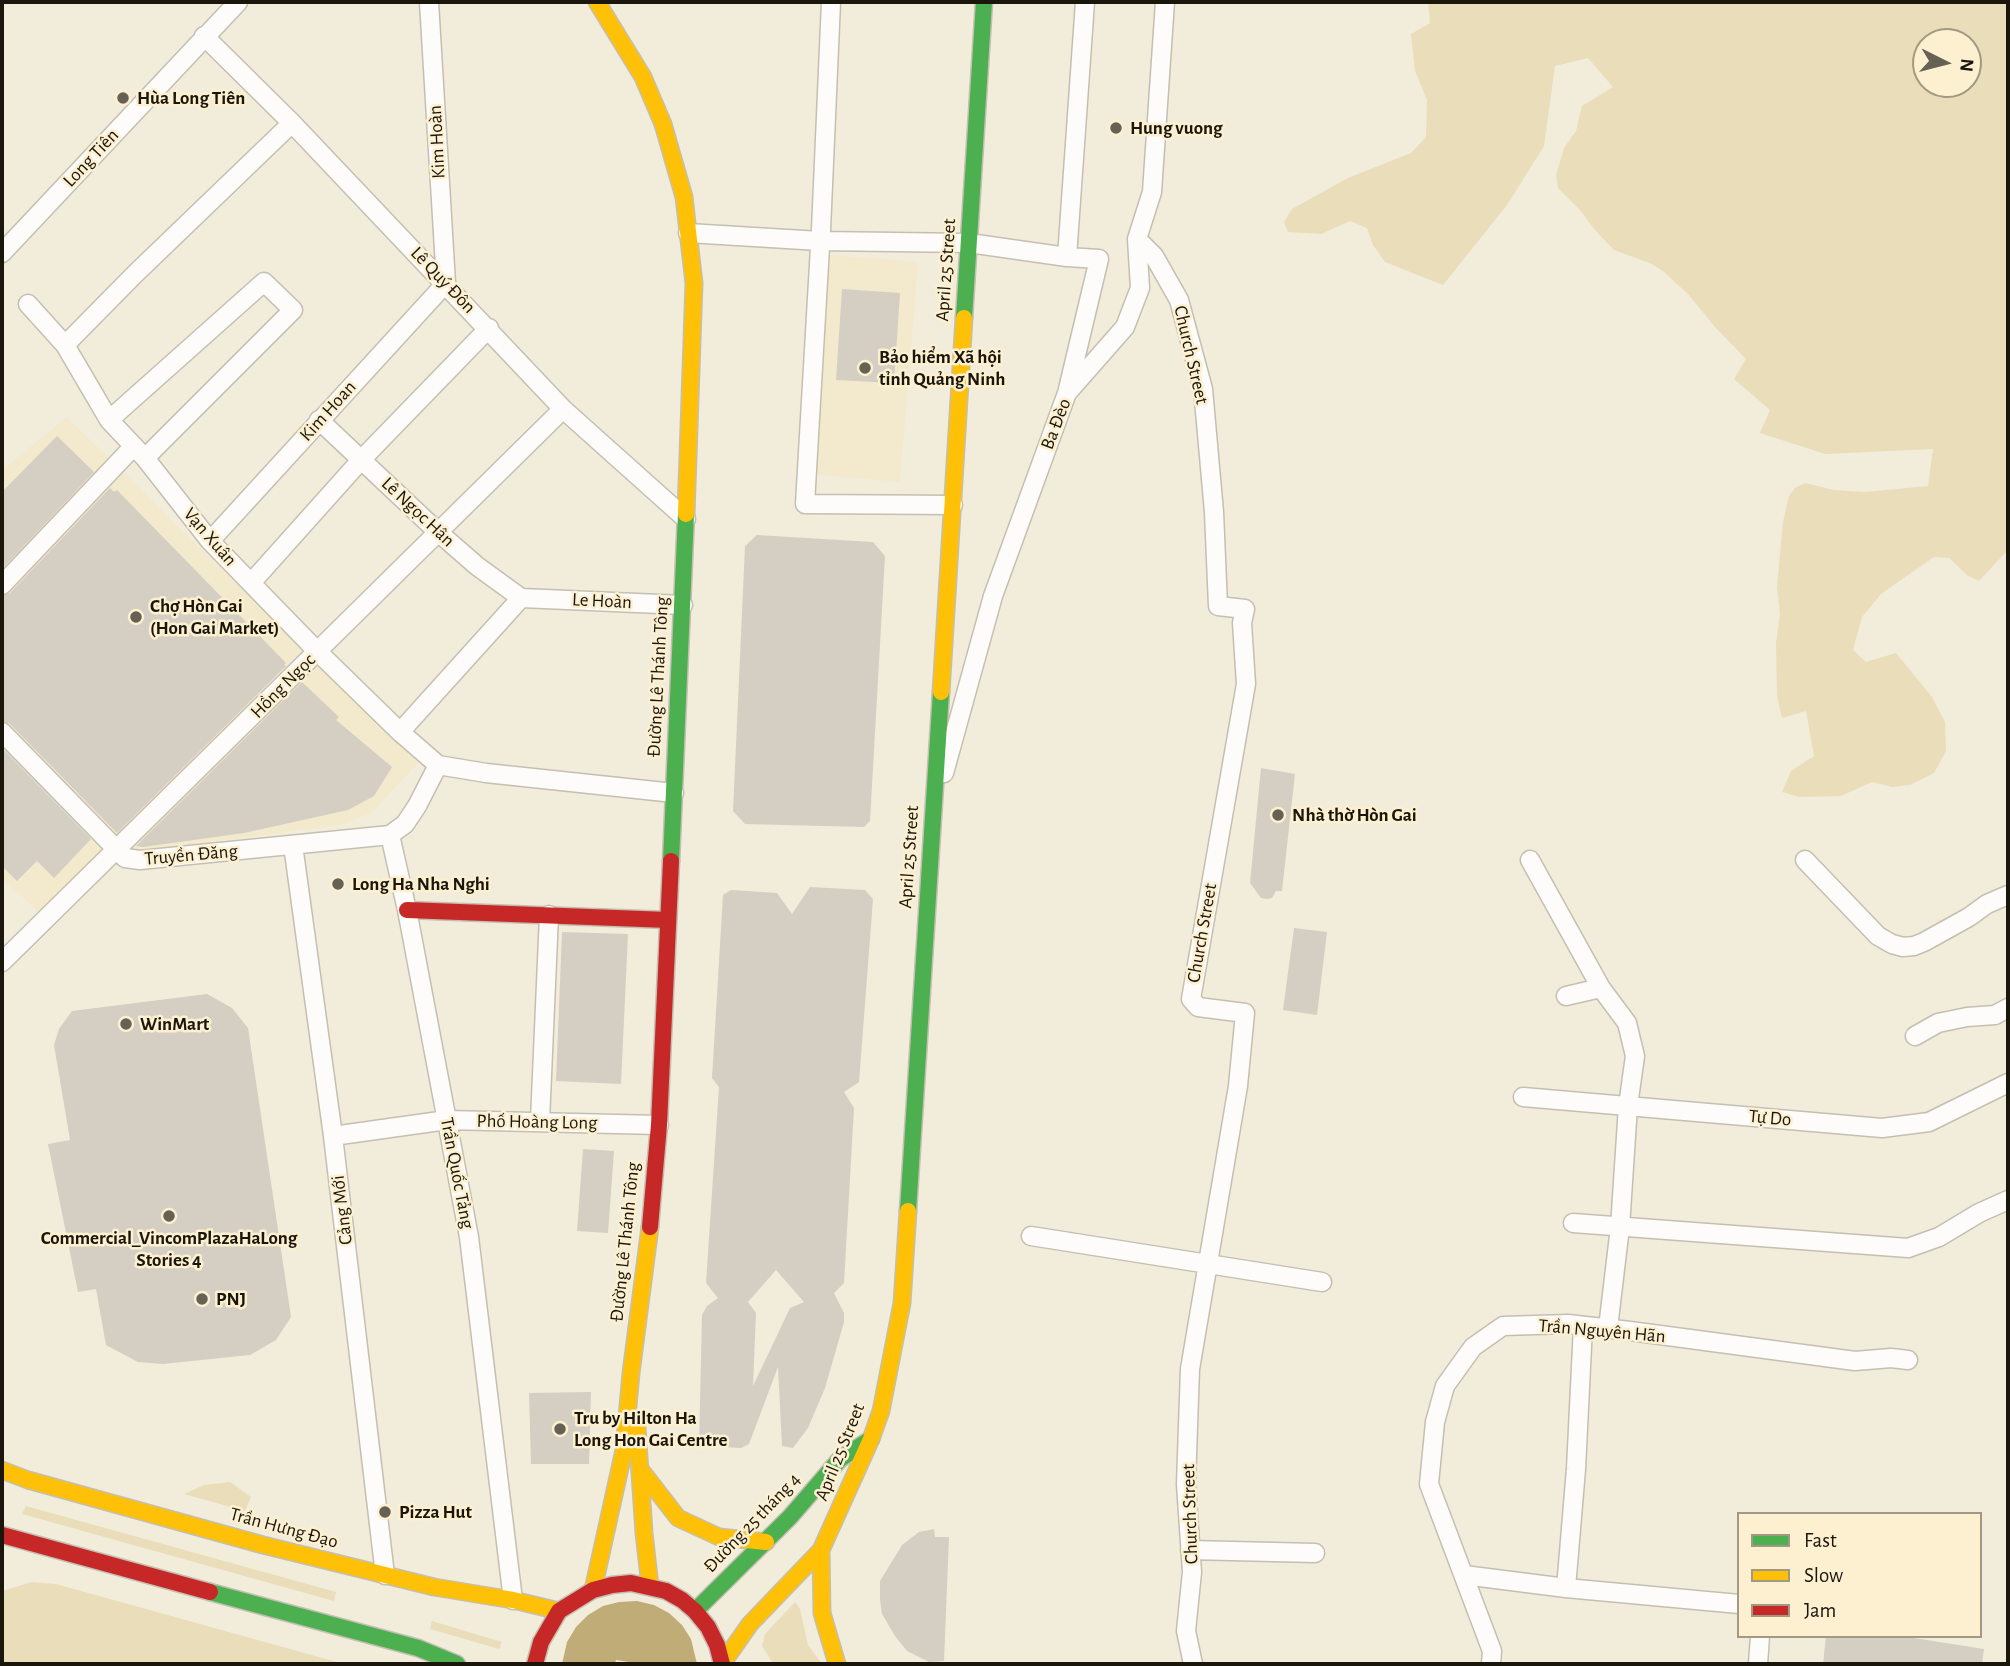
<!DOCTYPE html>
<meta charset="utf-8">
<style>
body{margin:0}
#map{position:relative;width:2010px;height:1666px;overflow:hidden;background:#f2ecdb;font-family:"Alegreya Sans",sans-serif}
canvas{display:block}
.frame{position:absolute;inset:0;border:4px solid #1b160b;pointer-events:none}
.legend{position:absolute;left:1737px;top:1512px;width:245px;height:126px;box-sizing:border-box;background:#fcf0d1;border:2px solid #a29982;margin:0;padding:9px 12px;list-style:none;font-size:21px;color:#1b160b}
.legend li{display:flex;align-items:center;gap:14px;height:35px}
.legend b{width:35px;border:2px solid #a29982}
.north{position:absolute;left:1912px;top:28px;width:70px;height:70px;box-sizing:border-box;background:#fcf0d1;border:2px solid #a29982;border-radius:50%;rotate:96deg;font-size:19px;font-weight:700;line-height:28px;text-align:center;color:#1b160b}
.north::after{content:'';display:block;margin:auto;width:24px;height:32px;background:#666154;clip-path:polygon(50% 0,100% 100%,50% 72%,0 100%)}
</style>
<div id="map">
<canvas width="2010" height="1666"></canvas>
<div class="frame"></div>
<ul class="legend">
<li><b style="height:9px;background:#4caf50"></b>Fast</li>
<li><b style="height:9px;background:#ffc107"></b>Slow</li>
<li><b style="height:9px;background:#c62828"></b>Jam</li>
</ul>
<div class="north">N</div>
</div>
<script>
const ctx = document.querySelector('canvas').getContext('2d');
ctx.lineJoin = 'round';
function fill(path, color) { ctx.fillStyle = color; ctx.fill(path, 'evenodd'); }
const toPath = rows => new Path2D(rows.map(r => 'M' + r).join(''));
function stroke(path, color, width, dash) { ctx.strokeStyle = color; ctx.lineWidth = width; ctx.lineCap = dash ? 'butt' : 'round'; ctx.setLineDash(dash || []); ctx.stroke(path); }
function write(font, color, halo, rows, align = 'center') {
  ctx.font = font + ' "Alegreya Sans",sans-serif'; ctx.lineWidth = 5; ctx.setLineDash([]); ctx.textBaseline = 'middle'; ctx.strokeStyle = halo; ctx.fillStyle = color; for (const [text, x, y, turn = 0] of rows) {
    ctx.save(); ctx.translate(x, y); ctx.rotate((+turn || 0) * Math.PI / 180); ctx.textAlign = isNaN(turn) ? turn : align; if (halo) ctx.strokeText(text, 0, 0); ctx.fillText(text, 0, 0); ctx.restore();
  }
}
const built = toPath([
 [829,255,918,262,900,482,811,474],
 [67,417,418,763,371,813,340,825,133,852,101,864,43,916,2,878,2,470]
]);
const green = toPath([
 [1428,2,2008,2,2008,552,2005,553,1979,581,1967,575,1949,558,1934,557,1881,594,1862,617,1853,650,1866,662,1896,653,1932,697,1945,722,1946,751,1934,773,1910,785,1892,787,1872,782,1841,796,1799,797,1782,792,1791,771,1814,756,1806,711,1782,718,1777,696,1776,643,1780,614,1777,587,1783,522,1789,496,1795,488,1805,483,1834,490,1865,492,1928,486,1933,449,1825,454,1760,433,1770,410,1734,379,1746,359,1715,327,1688,294,1664,272,1652,264,1614,250,1595,230,1579,209,1558,188,1556,175,1564,148,1576,131,1582,106,1613,87,1588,58,1555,66,1544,146,1507,205,1443,285,1385,262,1373,245,1367,228,1350,221,1321,234,1288,232,1284,222,1292,209,1348,178,1411,153,1426,137,1427,100,1415,71,1411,34,1430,23],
 [1968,42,1968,84,1926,84,1926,42],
 [230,1482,251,1497,245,1511,184,1494,204,1485],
 [26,1506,336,1592,334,1601,22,1514],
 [32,1582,56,1584,344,1664,2,1664,2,1591],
 [795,1602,800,1609,808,1645,822,1664,783,1664,772,1662,762,1646,765,1634],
 [432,1621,502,1642,499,1649,430,1629]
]);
const water = toPath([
 [637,1601,654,1605,669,1613,682,1625,691,1639,697,1664,641,1664,616,1660,615,1664,562,1664,567,1642,576,1627,588,1615,603,1606,619,1602]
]);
const building = toPath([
 [842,289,900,293,894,383,836,380],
 [57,436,94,472,2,569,2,492],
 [110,488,114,492,117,490,286,663,284,665,286,666,117,833,10,724,2,721,2,596,10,593],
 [757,535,873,542,885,556,870,821,864,827,745,824,733,811,745,546],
 [302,682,339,717,336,720,392,767,374,796,348,810,244,833,143,847,136,846],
 [2,748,91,839,54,878,37,861,17,881,2,866],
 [1261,768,1295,774,1282,891,1276,891,1272,898,1267,899,1261,898,1250,883],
 [810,887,865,890,873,899,859,1082,844,1092,854,1108,844,1283,834,1293,844,1313,844,1322,825,1388,808,1428,793,1448,782,1446,778,1367,749,1444,741,1448,699,1446,702,1315,707,1306,718,1298,706,1283,719,1087,712,1078,723,895,731,890,777,893,792,914],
 [776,1270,804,1302,790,1308,753,1386,756,1313,748,1302],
 [1294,928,1327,932,1317,1015,1283,1010],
 [562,932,628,934,621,1084,556,1081],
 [207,994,232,1008,248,1028,291,1317,276,1340,250,1355,163,1364,138,1362,106,1345,96,1289,78,1292,48,1144,70,1140,54,1045,59,1029,72,1011],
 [583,1149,614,1151,608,1233,577,1231],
 [591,1392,589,1464,531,1464,529,1393],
 [934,1529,935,1537,949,1537,944,1661,929,1662,907,1651,895,1636,882,1614,880,1600,880,1581,902,1545,919,1532],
 [1826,1636,1901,1636,1984,1649,1982,1664,1823,1664]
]);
const street = toPath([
 [831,2,821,230,805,504,953,505],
 [204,36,292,123,563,409,686,519],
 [292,123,135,274,65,345,109,420,145,458,210,541,317,651,400,732,438,765,486,773,674,793],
 [688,233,820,241,969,243,1067,257,1099,259,1068,389],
 [1137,239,1154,256,1179,300,1203,389,1214,512,1218,606,1245,609,1242,623,1246,684,1191,999,1198,1007,1245,1013,1238,1086,1190,1369,1186,1484,1192,1572,1186,1631,1193,1664],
 [2,253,238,2],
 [1067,257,1085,2],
 [28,304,65,345],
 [109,420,264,282,293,310,145,458],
 [319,420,438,532,477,566,521,598],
 [210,541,446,283,429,2],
 [251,583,361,460,489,328],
 [2,585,134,446],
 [521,598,683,605],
 [2,732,125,858,140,860,390,835],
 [400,732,521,598],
 [438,765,417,806,405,824,390,835,407,910,469,1237,513,1600],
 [944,773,993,596,1067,393,1125,327,1140,288,1137,239,1152,192,1165,2],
 [293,845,333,1136,385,1575],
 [1530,860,1601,988,1627,1023,1635,1056,1628,1106,1620,1227,1608,1328],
 [1805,860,1878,936,1892,944,1903,947,1914,946,1924,942,1969,917,1987,904,2008,895],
 [2,962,563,409],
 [1566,996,1601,988],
 [1915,1036,1938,1023,1967,1017,1995,1015,2008,1008],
 [1523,1097,1882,1128,1929,1122,2008,1083],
 [540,1121,549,915],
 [333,1136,447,1120,659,1125],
 [1573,1223,1908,1248,1939,1237,1979,1213,2008,1200],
 [1031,1236,1322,1282],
 [1190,1550,1315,1553],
 [1464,1575,1566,1588,1739,1604],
 [1566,1588,1576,1469,1583,1326],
 [1491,1664,1492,1651,1429,1484,1435,1422,1445,1386,1473,1347,1503,1326,1568,1324,1630,1331,1855,1361,1891,1358,1908,1360],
 [1758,1664,1760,1636]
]);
const fast = toPath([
 [964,318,984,2],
 [671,861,686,514],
 [908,1211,941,692],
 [210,1592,418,1648,457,1664],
 [695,1611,790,1517,840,1459,871,1439]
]);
const slow = toPath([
 [597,2,643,77,663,124,684,197,694,283,686,514],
 [941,692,964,318],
 [637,1427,644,1533,650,1586],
 [640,1469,678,1518,719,1537,766,1542],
 [2,1470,28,1480,263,1545,434,1587,513,1600,559,1611],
 [821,1550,822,1613,837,1664],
 [593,1590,624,1450,631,1373,650,1227],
 [722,1664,750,1624,821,1550,871,1439,881,1411,902,1303,908,1211]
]);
const jam = toPath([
 [407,910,668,920],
 [650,1227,659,1125,671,861],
 [2,1535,210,1592],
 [535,1664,541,1642,559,1611,593,1590,612,1585,631,1583,666,1591,682,1600,695,1611,708,1627,717,1645,722,1664]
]);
const markers = [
 [123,98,7,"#666154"],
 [1116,128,7,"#666154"],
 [865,368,7,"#666154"],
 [136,617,7,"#666154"],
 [1278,815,7,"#666154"],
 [338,884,7,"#666154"],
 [126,1024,7,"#666154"],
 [169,1216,7,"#666154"],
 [202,1299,7,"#666154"],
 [560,1429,7,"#666154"],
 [385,1512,7,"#666154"]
];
const poiNames = [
 ["Hùa Long Tiên",137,98],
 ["Hung vuong",1130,128],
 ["Bảo hiểm Xã hội",879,357],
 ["tỉnh Quảng Ninh",879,379],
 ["Chợ Hòn Gai",150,606],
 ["(Hon Gai Market)",150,628],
 ["Nhà thờ Hòn Gai",1292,815],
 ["Long Ha Nha Nghi",352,884],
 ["WinMart",140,1024],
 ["Commercial_VincomPlazaHaLong",169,1238,"center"],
 ["Stories 4",169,1260,"center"],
 ["PNJ",216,1299],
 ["Tru by Hilton Ha",574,1418],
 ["Long Hon Gai Centre",574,1440],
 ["Pizza Hut",399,1512]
];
const streetNames = [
 ["Kim Hoàn",437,142,-93],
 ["Long Tiên",91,158,-47],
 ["April 25 Street",946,270,-86],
 ["Lê Quý Đôn",443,280,46],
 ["Church Street",1191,355,77],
 ["Kim Hoan",328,411,-48],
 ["Ba Đèo",1056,424,-69],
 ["Lê Ngọc Hân",418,512,43],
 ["Vạn Xuân",210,537,49],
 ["Le Hoàn",602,601,3],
 ["Đường Lê Thánh Tông",658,677,-87],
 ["Hồng Ngọc",283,686,-45],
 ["Truyền Đăng",191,855,-5],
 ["April 25 Street",909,857,-86],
 ["Church Street",1202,933,-80],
 ["Tự Do",1770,1118,5],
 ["Phố Hoàng Long",537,1122,1],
 ["Trần Quốc Tảng",457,1173,79],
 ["Cảng Mới",342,1210,-97],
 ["Đường Lê Thánh Tông",625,1242,-84],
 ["Trần Nguyên Hãn",1602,1331,5],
 ["April 25 Street",840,1452,-68],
 ["Church Street",1190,1514,-92],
 ["Đường 25 tháng 4",752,1523,-46],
 ["Trần Hưng Đạo",284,1528,15]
];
fill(built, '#f3e9cc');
fill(green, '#eaddb9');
fill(water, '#c0ac77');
fill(building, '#d4cfc2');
stroke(street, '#c4bfb1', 21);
stroke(fast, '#c4bfb1', 19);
stroke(slow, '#c4bfb1', 19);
stroke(jam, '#c4bfb1', 19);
stroke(street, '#fdfcfa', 18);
stroke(fast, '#4caf50', 16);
stroke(slow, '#ffc107', 16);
stroke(jam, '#c62828', 16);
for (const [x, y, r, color] of markers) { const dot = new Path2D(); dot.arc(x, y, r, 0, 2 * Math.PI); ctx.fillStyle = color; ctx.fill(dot); stroke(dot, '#fcf0d1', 2.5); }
write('bold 19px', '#1b160b', '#fcf0d1', poiNames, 'left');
write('19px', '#1b160b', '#fcf0d1', streetNames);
</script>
